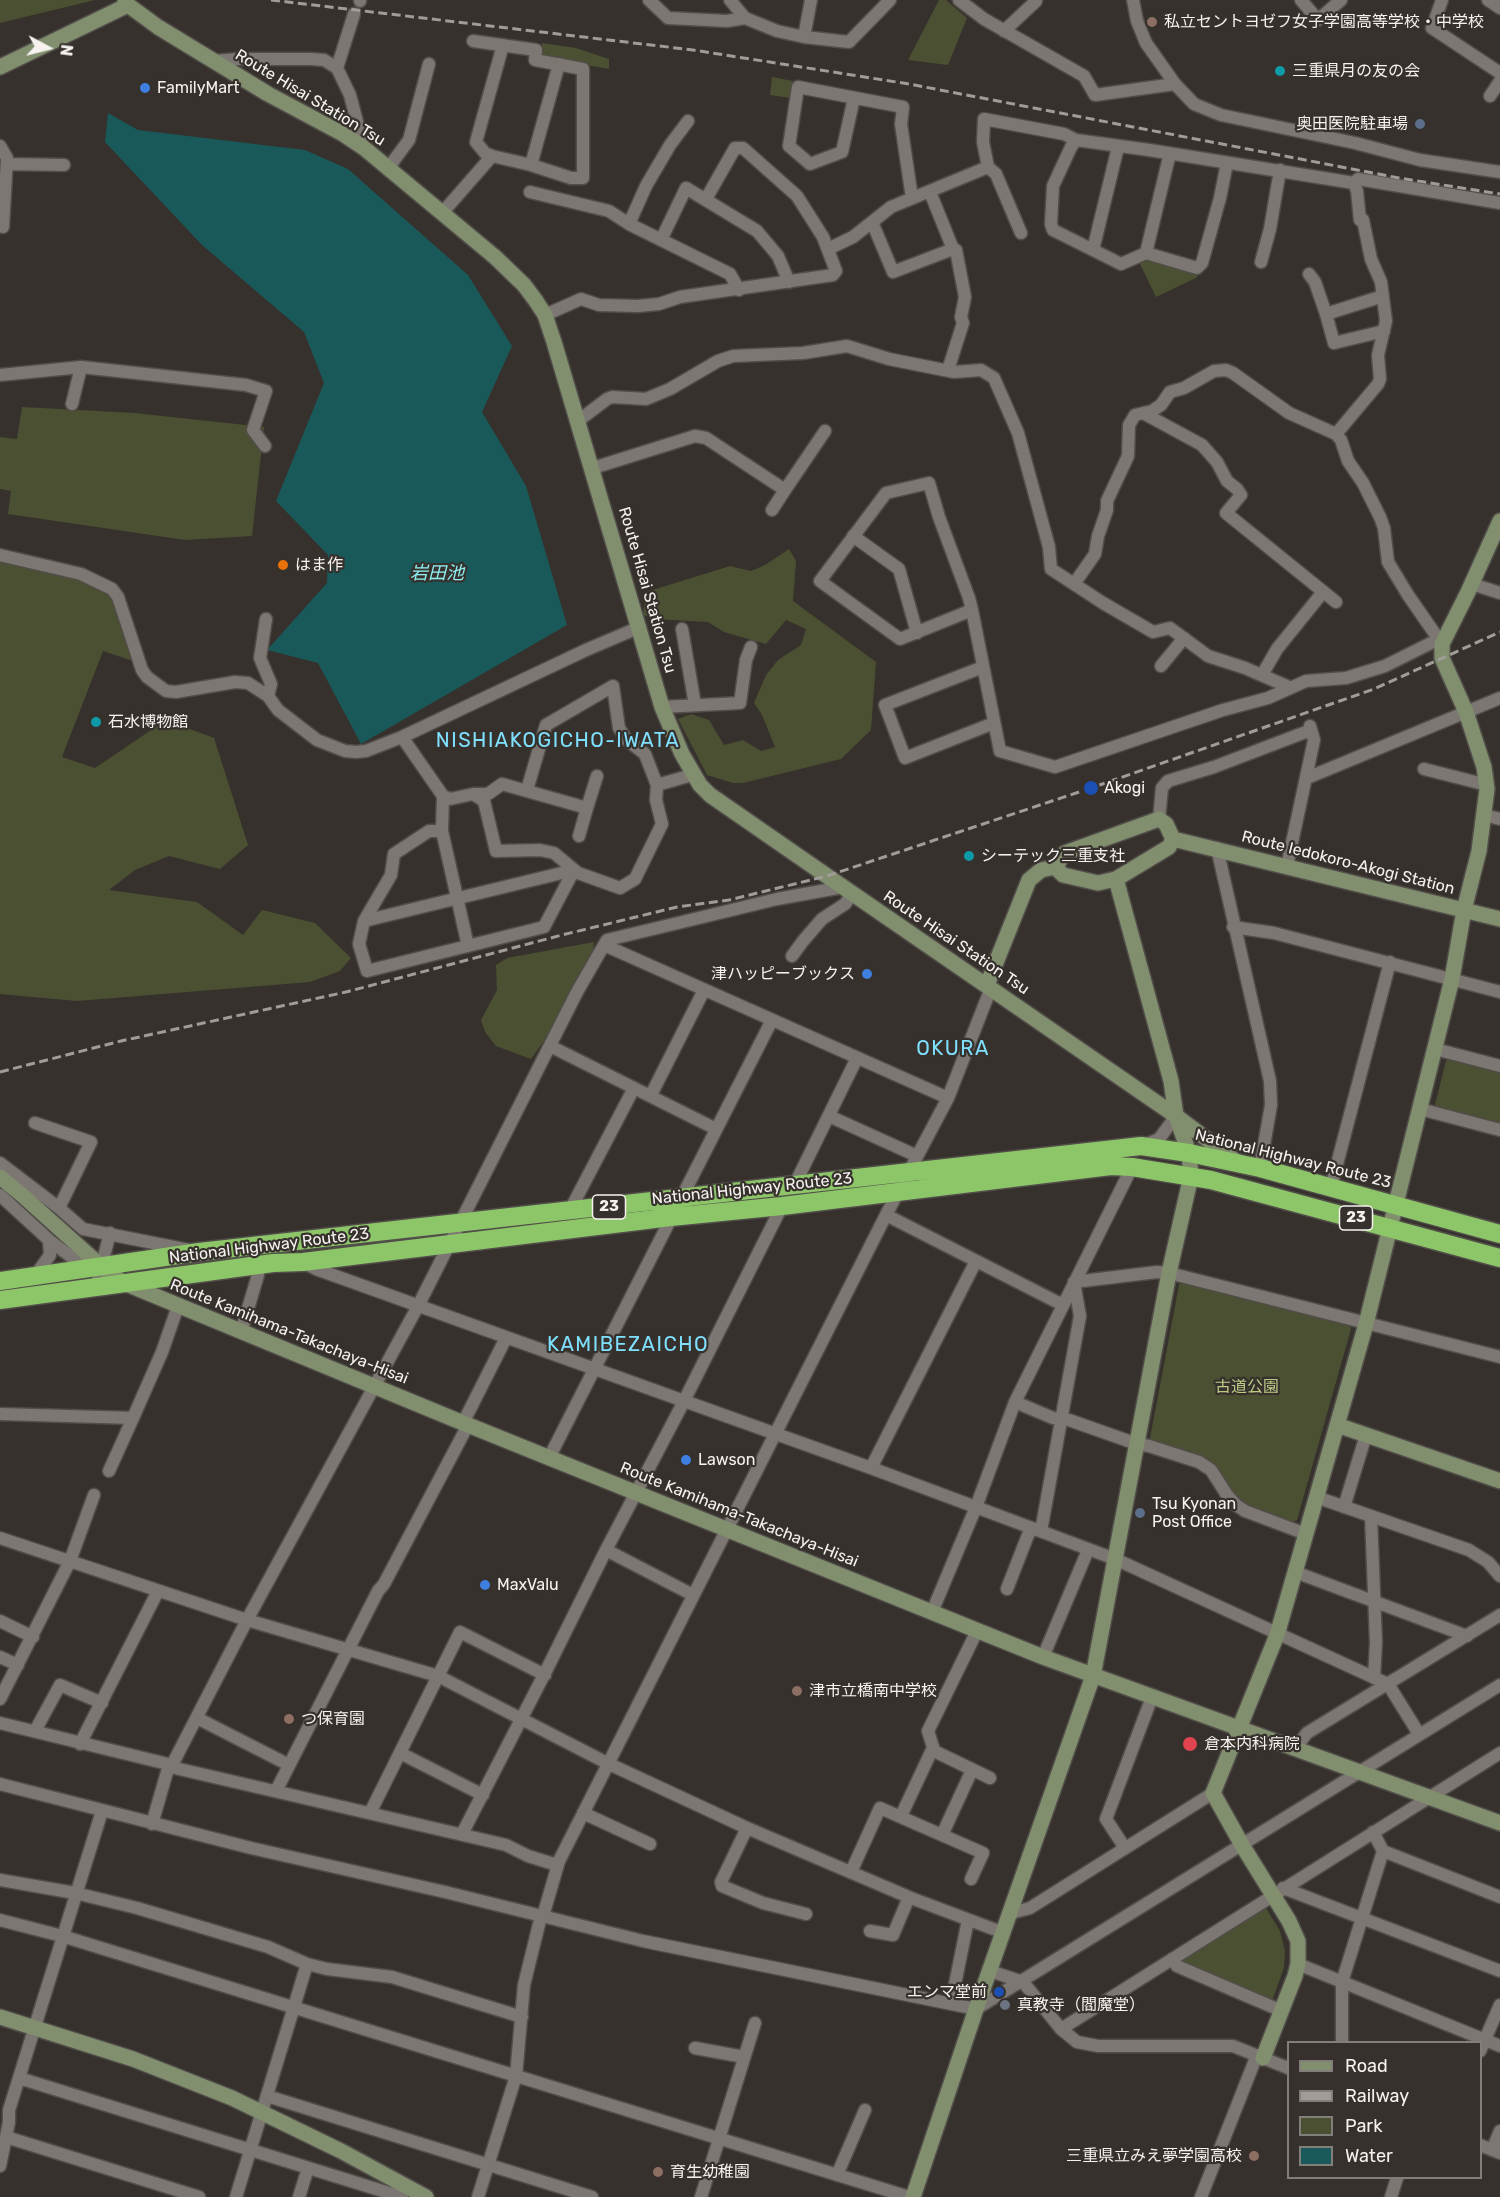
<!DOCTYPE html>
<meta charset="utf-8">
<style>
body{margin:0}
#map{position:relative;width:1500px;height:2197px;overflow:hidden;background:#36312c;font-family:Rubik,sans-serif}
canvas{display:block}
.legend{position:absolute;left:1287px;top:2041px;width:195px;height:138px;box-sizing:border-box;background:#36312c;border:2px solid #827e7a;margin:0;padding:8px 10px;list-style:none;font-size:18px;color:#f5f2ef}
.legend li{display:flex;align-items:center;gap:12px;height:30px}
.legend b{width:30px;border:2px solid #827e7a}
.north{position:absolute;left:18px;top:18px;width:60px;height:60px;-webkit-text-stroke:4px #36312c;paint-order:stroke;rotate:97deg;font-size:16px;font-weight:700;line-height:24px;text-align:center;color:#f5f2ef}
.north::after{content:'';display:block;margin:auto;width:21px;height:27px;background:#f5f2ef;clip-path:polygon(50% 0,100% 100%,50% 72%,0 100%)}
</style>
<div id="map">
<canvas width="1500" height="2197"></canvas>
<ul class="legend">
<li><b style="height:8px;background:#818f6f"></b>Road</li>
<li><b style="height:8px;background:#a09c98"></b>Railway</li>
<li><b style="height:16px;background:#4b5032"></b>Park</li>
<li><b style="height:16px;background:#1a595a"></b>Water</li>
</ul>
<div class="north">N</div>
</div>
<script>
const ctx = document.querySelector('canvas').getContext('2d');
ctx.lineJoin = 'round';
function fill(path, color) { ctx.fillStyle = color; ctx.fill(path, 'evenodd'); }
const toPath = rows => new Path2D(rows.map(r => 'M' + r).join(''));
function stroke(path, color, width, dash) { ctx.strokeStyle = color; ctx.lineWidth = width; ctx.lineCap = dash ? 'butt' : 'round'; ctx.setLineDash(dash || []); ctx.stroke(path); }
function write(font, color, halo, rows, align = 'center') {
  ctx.font = font + ' Rubik,"Noto Sans JP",sans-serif'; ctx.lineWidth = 4.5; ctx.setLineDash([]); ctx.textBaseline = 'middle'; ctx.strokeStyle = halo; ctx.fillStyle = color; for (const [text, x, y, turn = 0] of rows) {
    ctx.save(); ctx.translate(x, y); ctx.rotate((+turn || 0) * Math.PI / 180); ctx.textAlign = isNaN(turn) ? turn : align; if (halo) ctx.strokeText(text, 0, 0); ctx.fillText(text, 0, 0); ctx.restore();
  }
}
const green = toPath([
 [0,0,95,0,0,23],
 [939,0,946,0,967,18,948,65,908,60],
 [542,43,576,48,609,59,609,69,546,58,542,54],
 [772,77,793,81,791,98,770,95],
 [1146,259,1199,274,1196,278,1156,297,1139,262],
 [22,407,135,413,264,427,252,536,185,540,8,514,11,491,0,489,0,437,17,439],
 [789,549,796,561,793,601,876,662,871,730,841,759,743,783,733,783,707,775,678,719,691,714,709,720,724,745,743,740,761,751,775,747,762,715,754,703,766,675,778,660,801,645,806,629,786,620,766,644,724,632,708,622,654,619,643,615,646,592,730,566,751,571,765,565],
 [0,560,77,579,106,590,116,604,133,661,103,651,62,757,95,768,166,720,214,738,248,845,220,869,169,856,135,870,109,890,197,902,243,935,262,910,315,923,351,958,340,971,310,982,77,1001,0,994],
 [594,942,593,956,548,1035,531,1059,496,1046,485,1032,481,1020,497,990,496,965,507,958],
 [1449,1059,1500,1072,1500,1124,1437,1108,1435,1105,1446,1061],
 [1181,1283,1349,1325,1351,1329,1297,1520,1293,1522,1247,1505,1235,1495,1213,1464,1199,1456,1151,1441,1150,1438,1179,1285],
 [1263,1907,1266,1908,1280,1931,1285,1951,1284,1968,1272,2001,1181,1965,1181,1960]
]);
const water = toPath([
 [108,113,138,130,305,150,348,169,468,275,512,346,482,412,526,486,567,625,361,744,318,663,267,650,327,583,328,555,276,501,324,383,304,332,202,245,105,142]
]);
const street = toPath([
 [649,0,668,18,727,21,745,18,777,31,804,37,849,42,890,0],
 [730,0,745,18],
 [959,0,984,19,1084,76,1095,95,1175,84],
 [1133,0,1137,21,1146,43,1175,84,1194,104,1221,115,1355,143,1420,160,1500,172],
 [1301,0,1318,20,1341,0],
 [1442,0,1432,28,1500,73],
 [1488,0,1500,8],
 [360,1,360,0],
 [354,14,337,68,350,95,364,148],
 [1004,31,1036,1,1035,0],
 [804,37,811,0],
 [214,61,238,59,311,59,324,60,337,68],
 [1490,96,1500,81],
 [854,98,842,152,810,164,789,146,798,87,903,107,901,124,912,198],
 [1076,140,1071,147,1053,186,1051,224,1053,230,1121,264,1146,253,1197,268,1202,263,1220,198,1227,163],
 [0,146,7,158,3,227],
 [492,156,485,153,476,142,503,45],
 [7,164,64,165],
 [531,165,559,64],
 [389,167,409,140,429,64],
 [1354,183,1358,179,1500,203],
 [530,192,609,211,629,224,730,274,739,290],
 [443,212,492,156,531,165,571,178,583,178,583,69,535,60,536,50,473,41],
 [872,222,893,272,953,249,930,192],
 [629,224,646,186,670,145,688,121],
 [1021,233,996,174,988,167,983,142,984,119,1064,134,1076,140,1149,150,1354,183,1357,191,1360,220,1363,220,1371,259,1381,282,1386,321,1378,355,1380,379,1378,384,1336,434],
 [661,240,686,188,757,231,778,256,789,282],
 [828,249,853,237,891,207,988,167],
 [1093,250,1118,147],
 [1146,253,1170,153],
 [1261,262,1270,229,1280,170],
 [1309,274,1315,282,1326,314],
 [1383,296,1326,314,1334,343,1384,331],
 [545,315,581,299,599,305,638,306,659,304,680,297,833,275,836,271,823,237,797,196,743,148,735,148,706,199],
 [948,370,963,323,961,317,965,297,956,250,953,249],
 [0,375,81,367,246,385,266,391,253,430,265,446],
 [72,404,81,367],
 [1143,413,1202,445,1217,462,1227,481,1237,489,1241,495,1226,513,1336,602],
 [578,421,607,399,612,397,646,399,670,389,718,361,733,356,803,353,847,346,889,359,954,372,981,370,994,378,1018,433,1049,547,1051,569,1103,603,1153,632,1170,628,1208,656,1245,668,1289,687],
 [593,468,695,436,706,438,785,490,825,431],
 [929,483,939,517,969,598,972,610,900,639,820,581,886,493,929,483],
 [772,510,785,490],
 [853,536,899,569,917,633],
 [0,555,81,574,112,589,118,597,142,670,147,677,166,691,176,692,235,682,248,683,268,696,278,710,317,740,345,751,356,752,366,751,402,737,586,650,640,627],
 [1074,584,1095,554,1098,536,1107,510,1107,501,1128,456,1129,425,1135,415,1152,411,1161,405,1170,392,1184,388,1214,371,1226,370,1233,373,1289,413,1336,434,1341,440,1348,461,1363,483,1380,517,1384,528,1388,562,1408,595,1442,644],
 [1472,584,1500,593],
 [972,610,1000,751,1055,767,1223,710,1268,698,1306,681,1346,678,1385,666,1433,642,1442,644],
 [266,619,260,658,271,684,268,696],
 [682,629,695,705],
 [1161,666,1184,638],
 [983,667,885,705,905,758,994,723],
 [1262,675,1277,649,1323,592],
 [662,707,740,703,746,660,751,647],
 [402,737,443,796,450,799,473,794,484,801,496,851,540,850,554,853,578,873,620,888,635,879,662,824,656,800,657,785,692,775],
 [1424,769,1487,785],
 [1307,778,1500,698],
 [527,790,546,725,613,686,619,728,626,739,645,754,657,785],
 [473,794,488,794,502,784,587,808,579,836],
 [443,796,442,831,429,831,394,854,391,875,364,921,359,944,367,971,544,927,574,870],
 [587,808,597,776],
 [1483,815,1500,819],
 [1159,819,1162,788,1168,781,1214,767,1311,730],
 [442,831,468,946],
 [1217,848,1270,1081,1271,1105,1260,1168],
 [1287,866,1314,740,1310,726],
 [364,921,574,870],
 [1233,927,1274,933,1500,992],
 [604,945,607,940,678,923,777,899,843,887],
 [792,956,803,941,822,919,845,904,852,894],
 [550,1046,716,1129],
 [1435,1049,1500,1066],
 [648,1095,653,1091,702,994,706,991],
 [1420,1109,1500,1130],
 [829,1116,917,1156],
 [35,1123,91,1142,59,1208],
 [1145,1145,1159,1139,1176,1116],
 [0,1163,59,1208,83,1229,189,1250],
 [794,1186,857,1058],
 [1331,1187,1390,962],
 [0,1195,49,1240,74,1259,92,1264],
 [569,1212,634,1088],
 [886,1215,1055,1301,1063,1304],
 [304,1263,316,1269,871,1468,1115,1559,1388,1684,1419,1734],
 [35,1276,50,1255,49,1240],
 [1074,1282,1157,1272,1169,1273,1500,1357],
 [96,1288,110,1233],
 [241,1332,258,1275,259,1264],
 [1015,1402,1053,1418,1069,1420,1137,1444,1149,1446,1199,1462,1211,1470,1227,1495,1236,1505,1245,1511,1306,1534],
 [0,1414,133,1418,162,1352,178,1306],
 [463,1423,506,1338],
 [549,1458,772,1020],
 [871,1468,976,1261],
 [109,1471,133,1418],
 [1316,1497,1469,1550,1488,1562,1500,1576],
 [1344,1507,1366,1435],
 [1371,1516,1376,1643,1374,1678],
 [1041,1531,1080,1316,1074,1282],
 [0,1538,247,1620,438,1676,607,1763,747,1828,911,1898,1004,1933],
 [606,1550,693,1595],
 [1295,1572,1467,1636],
 [1007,1589,1028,1535,1032,1529],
 [932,1612,976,1507,1015,1402,1132,1167],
 [0,1621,33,1637],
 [977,1631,928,1731,933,1747,932,1750,990,1778],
 [0,1657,18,1665],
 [1043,1657,1088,1550],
 [0,1699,70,1561,94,1495],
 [197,1718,289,1765],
 [0,1723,172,1765],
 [35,1731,60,1685,102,1703],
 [80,1744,158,1591],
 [1295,1749,1307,1733,1500,1615],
 [400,1753,483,1795],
 [0,1784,251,1848,445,1892,643,1941,976,2009,1500,1685],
 [276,1791,378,1591,384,1584,468,1425],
 [370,1813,460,1632,545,1675],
 [583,1813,650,1844],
 [901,1816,932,1750],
 [152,1824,169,1765],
 [747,1828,721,1882,722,1886,763,1903,806,1914],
 [1373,1832,1383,1851,1500,1897],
 [462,1834,548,1667,606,1550,682,1405,782,1206],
 [942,1835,972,1770],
 [1125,1848,1106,1819,1152,1697],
 [557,1865,528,1856,506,1845,175,1768,172,1765,247,1620,418,1306,577,992,604,945,948,1098],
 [851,1872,880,1808,983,1853,971,1879],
 [0,1880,75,1893,137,1908,268,1947,307,1964,327,1969,392,1977,522,2017],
 [1283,1888,1500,1971],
 [1011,1913,1030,1908,1213,1793],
 [543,1916,559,1861,886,1215,948,1098,991,988],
 [0,1920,62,1936,909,2197],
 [870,1931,893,1935,909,1897],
 [1172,1959,1177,1966,1282,2011],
 [1298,1964,1500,2046],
 [990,1971,1023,1982,1061,2029,1077,2042,1098,2046,1233,2046,1288,2068],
 [951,2004,968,1920],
 [1061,2029,1500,1753],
 [1342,2042,1342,1982,1383,1851],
 [695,2048,744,2057],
 [1480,2051,1500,2005],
 [19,2078,402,2197],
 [267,2096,592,2197],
 [6,2137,199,2197],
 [1480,2145,1500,2153],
 [1492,2150,1500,2131],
 [0,2166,9,2122,9,2110,102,1811],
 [837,2175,865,2110],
 [236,2197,307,1964],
 [299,2197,308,2168],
 [478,2197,516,2076,524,1985,541,1916],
 [701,2197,755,2023],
 [1201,2197,1257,2055],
 [1391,2197,1397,2178]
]);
const secondary = toPath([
 [125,0,128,5,158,27,268,94,343,134,364,148,495,257,524,285,536,301,545,315,554,342,662,707,682,754,700,785,710,795,827,876,1176,1116,1189,1153,1191,1176,1169,1273,1093,1676,976,2009,913,2197],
 [0,67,128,5],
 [1159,819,1166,824,1173,839,1169,847,1116,879,1098,883,1063,875,1055,867,1065,853,1159,819],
 [1173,839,1500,919],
 [1116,879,1171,1081,1176,1116,1237,1162],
 [987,985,1029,880,1041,870,1055,867],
 [0,1177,22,1195,102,1267,124,1283,468,1425,1043,1657,1500,1823],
 [1337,1425,1500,1481],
 [0,2017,133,2059,232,2098,341,2151,426,2197],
 [1263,2058,1295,1976,1298,1964,1298,1941,1289,1921,1242,1845,1213,1793,1277,1635,1366,1324,1452,979,1464,910,1479,851,1487,789,1484,767,1466,712,1442,658,1442,644,1468,592,1500,521]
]);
const highway = toPath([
 [0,1281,199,1252,1141,1146,1189,1153,1260,1168,1500,1234],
 [0,1300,273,1263,303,1262,671,1217,782,1206,1111,1166,1132,1167,1211,1180,1500,1258]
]);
const rail = toPath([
 [271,0,693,50,909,84,1399,178,1500,194],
 [0,1072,121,1041,346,992,562,935,677,907,729,900,827,876,1091,788,1374,689,1500,632]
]);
const markers = [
 [1152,22,6,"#8d6e63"],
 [1280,71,6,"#0f9aa8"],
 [145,88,6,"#3f7fe0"],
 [1420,124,6,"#5c6f8a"],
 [283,565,6,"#e8710a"],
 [96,722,6,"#0f9aa8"],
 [1091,788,8,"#1a4fb4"],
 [969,856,6,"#0f9aa8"],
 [867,974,6,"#3f7fe0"],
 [686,1460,6,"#3f7fe0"],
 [1140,1513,6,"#5c6f8a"],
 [485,1585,6,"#3f7fe0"],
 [797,1691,6,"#8d6e63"],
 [289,1719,6,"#8d6e63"],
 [1190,1744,8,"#e0444e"],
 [999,1992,6,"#1a4fb4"],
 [1005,2005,6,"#6b7280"],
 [1254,2156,6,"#8d6e63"],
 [658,2172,6,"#8d6e63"]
];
const shields = [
 [609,1207,33],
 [1356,1218,33]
];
const shieldNames = [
 ["23",609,1207],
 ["23",1356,1218]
];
const poiNames = [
 ["私立セントヨゼフ女子学園高等学校・中学校",1164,22],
 ["三重県月の友の会",1292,71],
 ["FamilyMart",157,88],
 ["奥田医院駐車場",1408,124,"right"],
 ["はま作",295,565],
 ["石水博物館",108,722],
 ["Akogi",1104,788],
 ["シーテック三重支社",981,856],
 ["津ハッピーブックス",855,974,"right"],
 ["Lawson",698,1460],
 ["Tsu Kyonan",1152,1504],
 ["Post Office",1152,1522],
 ["MaxValu",497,1585],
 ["津市立橋南中学校",809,1691],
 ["つ保育園",301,1719],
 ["倉本内科病院",1204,1744],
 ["エンマ堂前",987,1992,"right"],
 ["真教寺（閻魔堂）",1017,2005],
 ["三重県立みえ夢学園高校",1242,2156,"right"],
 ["育生幼稚園",670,2172]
];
const streetNames = [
 ["Route Hisai Station Tsu",310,98,31],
 ["Route Hisai Station Tsu",647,590,74],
 ["Route Iedokoro-Akogi Station",1348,863,14],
 ["Route Hisai Station Tsu",956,943,34],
 ["National Highway Route 23",1293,1159,14],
 ["National Highway Route 23",752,1189,-6],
 ["National Highway Route 23",269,1246,-7],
 ["Route Kamihama-Takachaya-Hisai",289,1332,22],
 ["Route Kamihama-Takachaya-Hisai",739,1515,22]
];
const parkNames = [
 ["古道公園",1247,1387]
];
const waterNames = [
 ["岩田池",437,574]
];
const quarterNames = [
 ["NISHIAKOGICHO-IWATA",558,741],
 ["OKURA",953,1049],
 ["KAMIBEZAICHO",628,1345]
];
fill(green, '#4b5032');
fill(water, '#1a595a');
stroke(street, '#514d49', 15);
stroke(secondary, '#514d49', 18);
stroke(highway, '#514d49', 21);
stroke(street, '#7c7772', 12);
stroke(secondary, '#818f6f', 15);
stroke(highway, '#8dc668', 18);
stroke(rail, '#a09c98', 3, [9, 4.5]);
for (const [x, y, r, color] of markers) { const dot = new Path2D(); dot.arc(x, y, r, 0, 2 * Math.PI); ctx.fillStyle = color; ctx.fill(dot); stroke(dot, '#36312c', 2); }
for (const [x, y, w] of shields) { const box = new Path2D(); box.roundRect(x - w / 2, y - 12, w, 24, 4.5); ctx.fillStyle = '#36312c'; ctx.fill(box); stroke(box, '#f5f2ef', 1.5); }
write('bold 15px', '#f5f2ef', null, shieldNames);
write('16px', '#f5f2ef', '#36312c', poiNames, 'left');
write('16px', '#f5f2ef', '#36312c', streetNames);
write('16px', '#bfca85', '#36312c', parkNames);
write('italic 18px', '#8deff1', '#36312c', waterNames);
ctx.letterSpacing = '1.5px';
write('20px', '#7fe0fd', '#36312c', quarterNames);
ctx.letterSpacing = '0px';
</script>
